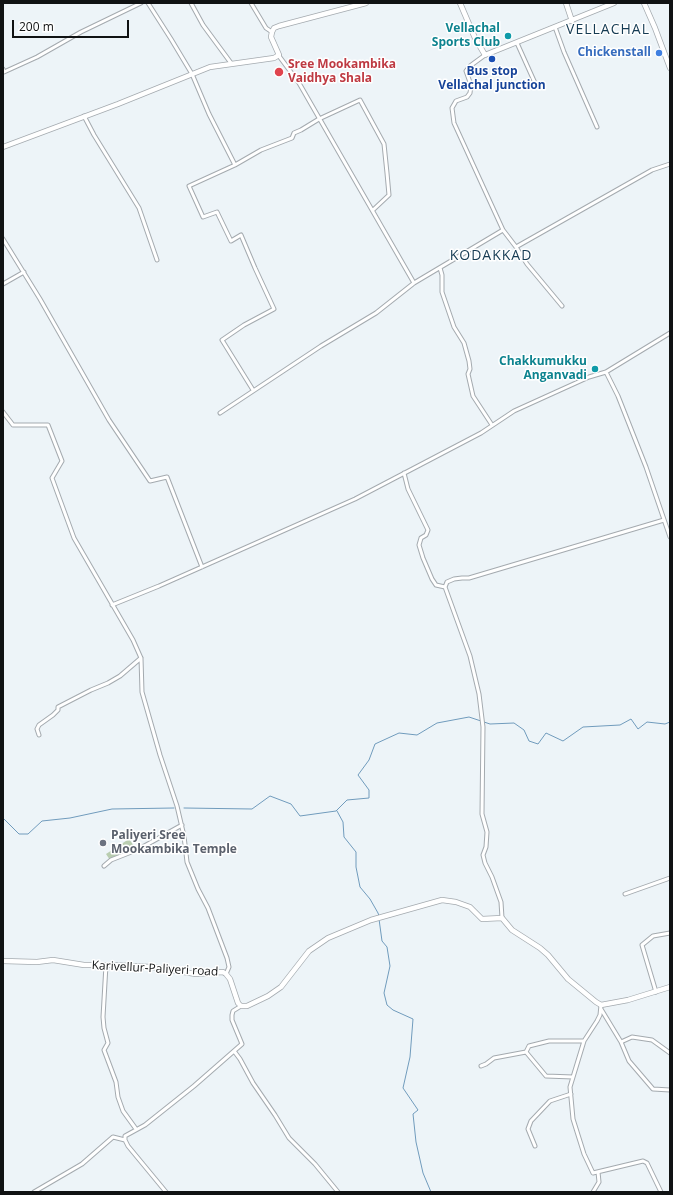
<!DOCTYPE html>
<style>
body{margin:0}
#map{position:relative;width:673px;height:1195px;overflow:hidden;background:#edf4f8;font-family:"Open Sans",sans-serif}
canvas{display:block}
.frame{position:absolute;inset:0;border:4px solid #101213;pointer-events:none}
.scale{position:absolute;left:12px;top:20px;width:117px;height:18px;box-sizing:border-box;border:2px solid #101213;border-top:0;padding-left:5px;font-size:12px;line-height:14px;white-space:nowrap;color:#101213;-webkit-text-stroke:3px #fff;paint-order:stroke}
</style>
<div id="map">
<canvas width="673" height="1195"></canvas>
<div class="frame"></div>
<div class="scale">200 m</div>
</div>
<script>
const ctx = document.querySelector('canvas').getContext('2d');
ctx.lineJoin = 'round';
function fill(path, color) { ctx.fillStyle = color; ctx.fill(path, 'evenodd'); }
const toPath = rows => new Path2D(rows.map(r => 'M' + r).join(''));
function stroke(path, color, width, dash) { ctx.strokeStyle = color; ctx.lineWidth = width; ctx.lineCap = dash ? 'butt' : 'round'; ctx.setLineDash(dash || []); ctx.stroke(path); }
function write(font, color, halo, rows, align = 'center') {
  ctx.font = font + ' "Open Sans",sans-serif'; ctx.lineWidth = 3; ctx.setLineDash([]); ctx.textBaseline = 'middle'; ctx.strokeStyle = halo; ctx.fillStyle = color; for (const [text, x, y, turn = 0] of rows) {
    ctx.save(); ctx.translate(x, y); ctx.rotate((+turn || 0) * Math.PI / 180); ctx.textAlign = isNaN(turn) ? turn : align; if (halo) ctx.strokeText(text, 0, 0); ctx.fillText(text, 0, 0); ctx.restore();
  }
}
const green = toPath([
 [129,839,134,846,110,860,106,854]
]);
const stream = toPath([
 [184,808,252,809,270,796,291,804,300,816,336,811,347,800,369,798,369,790,358,775,369,760,375,744,399,733,417,735,437,723,469,717,490,724,514,723,524,730,529,741,538,744,546,733,563,741,583,727,620,725,631,719,638,729,647,722,665,724,670,722],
 [337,811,343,822,344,837,356,852,356,867,360,887,370,899,378,913,379,916],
 [3,818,19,834,28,834,42,821,70,818,112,809,174,808],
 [379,919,382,941,387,947,390,966,384,993,387,1005,393,1010,413,1019,410,1057,403,1088,418,1110,413,1114,416,1142,423,1173,431,1192]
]);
const street = toPath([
 [148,3,171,39,192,74,209,114,235,165,261,150,292,138,294,133,301,130,319,119,360,100,384,144,387,173,389,195,373,210],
 [191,3,203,25,231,63],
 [251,3,266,28,272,32],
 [555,27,564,52,597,127],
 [517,43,535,83],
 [485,55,470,66,466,71,471,85,470,93,467,97,456,101,452,108,454,123,503,230],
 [279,56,299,83,414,283,503,230,516,247,652,170,670,164],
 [3,69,4,72,37,57,81,32,141,3],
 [84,116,94,135,139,208,157,260],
 [235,165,189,186,203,217,217,212,231,241,241,235,255,268,274,309,244,325,222,340,253,390],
 [3,239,40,299,109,420,150,481,167,477,202,567],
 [516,247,527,264,562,306],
 [440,268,442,275,442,292,454,327,464,343,469,361,470,369,468,374,473,396,492,425],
 [3,284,24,272],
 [606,372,618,396,646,467,670,537],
 [3,412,13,425,48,425,62,461,52,478,74,538,133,640,141,658,142,692,160,755,177,806,184,836,187,862,198,889,208,908,227,958,229,967,226,974],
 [220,413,321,346,376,313,414,283],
 [404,473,408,489,428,530,426,535,421,538,419,545,423,558,432,579,436,585,445,587],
 [112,605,159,586,355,499,481,433,514,411,589,377,606,372,670,333],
 [39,735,37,729,39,725,53,715,58,710,58,707,91,690,108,683,120,676,141,658],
 [104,866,111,860,139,849,182,825],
 [625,894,670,878],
 [502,918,501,902,492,877,485,863,483,855,486,847,487,832,482,814,483,727,479,694,470,656,445,587,447,582,454,579,462,578,469,578,664,520],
 [106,965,103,1017,104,1028,108,1043,104,1050,116,1082,118,1097,123,1111,136,1129],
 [656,992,642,945,653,936,670,933],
 [601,1005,600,1015,597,1021,584,1041,570,1087,573,1119,584,1154,593,1173,643,1161,647,1163,661,1192],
 [601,1009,621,1042,632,1037,652,1040,670,1053],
 [621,1042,629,1061,653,1089,670,1090],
 [234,1051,240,1059,253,1083,275,1115,289,1138,315,1164,338,1192],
 [526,1052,546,1076,573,1077],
 [481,1066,486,1064,494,1058,526,1052,529,1046,549,1041,584,1041],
 [535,1146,528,1129,531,1121,550,1101,571,1094],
 [34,1192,82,1164,113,1137,125,1140],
 [166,1192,128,1146,125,1140,125,1136,145,1125,194,1086,242,1044,232,1020,232,1015,233,1011,241,1006],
 [593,1192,599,1182,598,1172]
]);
const secondary = toPath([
 [460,3,475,38,485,55,614,3],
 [566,3,572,21],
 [644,3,655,28,670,68],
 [3,147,118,104,210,67,274,58,279,55,271,37,272,32,274,28,279,26,366,3],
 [3,961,37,962,53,960,84,965,110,965,152,967,196,974,223,972,226,974,230,979,238,1003,241,1006,247,1006,268,996,281,987,309,951,328,938,371,920,442,900,456,902,470,907,482,919,502,918,512,930,540,948,548,955,568,979,596,1002,601,1005,628,1000,670,987]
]);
const markers = [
 [508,36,4,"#0f9aa8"],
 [659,53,4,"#3f7fe0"],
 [492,59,4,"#1a4fb4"],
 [279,72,5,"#e0444e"],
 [595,369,4,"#0f9aa8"],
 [103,843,4,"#6b7280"]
];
const cultureNames = [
 ["Vellachal",500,29],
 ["Sports Club",500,43],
 ["Chakkumukku",587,362],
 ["Anganvadi",587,376]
];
const shopNames = [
 ["Chickenstall",651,53]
];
const healthNames = [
 ["Sree Mookambika",288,65],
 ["Vaidhya Shala",288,79]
];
const transitNames = [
 ["Bus stop",492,72],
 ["Vellachal junction",492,86]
];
const worshipNames = [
 ["Paliyeri Sree",111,836],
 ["Mookambika Temple",111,850]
];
const streetNames = [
 ["Karivellur-Paliyeri road",155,969,3]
];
const quarterNames = [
 ["VELLACHAL",608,30],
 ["KODAKKAD",491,256]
];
fill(green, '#b9cdb0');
stroke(stream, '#709bbc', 1);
stroke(street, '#a4aaaf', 5);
stroke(secondary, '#a4aaaf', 6);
stroke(street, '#fff', 3);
stroke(secondary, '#fff', 4.5);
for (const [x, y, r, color] of markers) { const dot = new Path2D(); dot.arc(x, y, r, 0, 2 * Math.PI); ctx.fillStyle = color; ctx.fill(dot); stroke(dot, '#fff', 1.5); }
write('bold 12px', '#0d838f', '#fff', cultureNames, 'right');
write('bold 12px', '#366cbe', '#fff', shopNames, 'right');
write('bold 12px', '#be3a42', '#fff', healthNames, 'left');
write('bold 12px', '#164399', '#fff', transitNames);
write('bold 12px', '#5b616d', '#fff', worshipNames, 'left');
write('12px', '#101213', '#fff', streetNames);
ctx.letterSpacing = '1px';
write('14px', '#153b53', '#fff', quarterNames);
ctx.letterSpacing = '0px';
</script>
